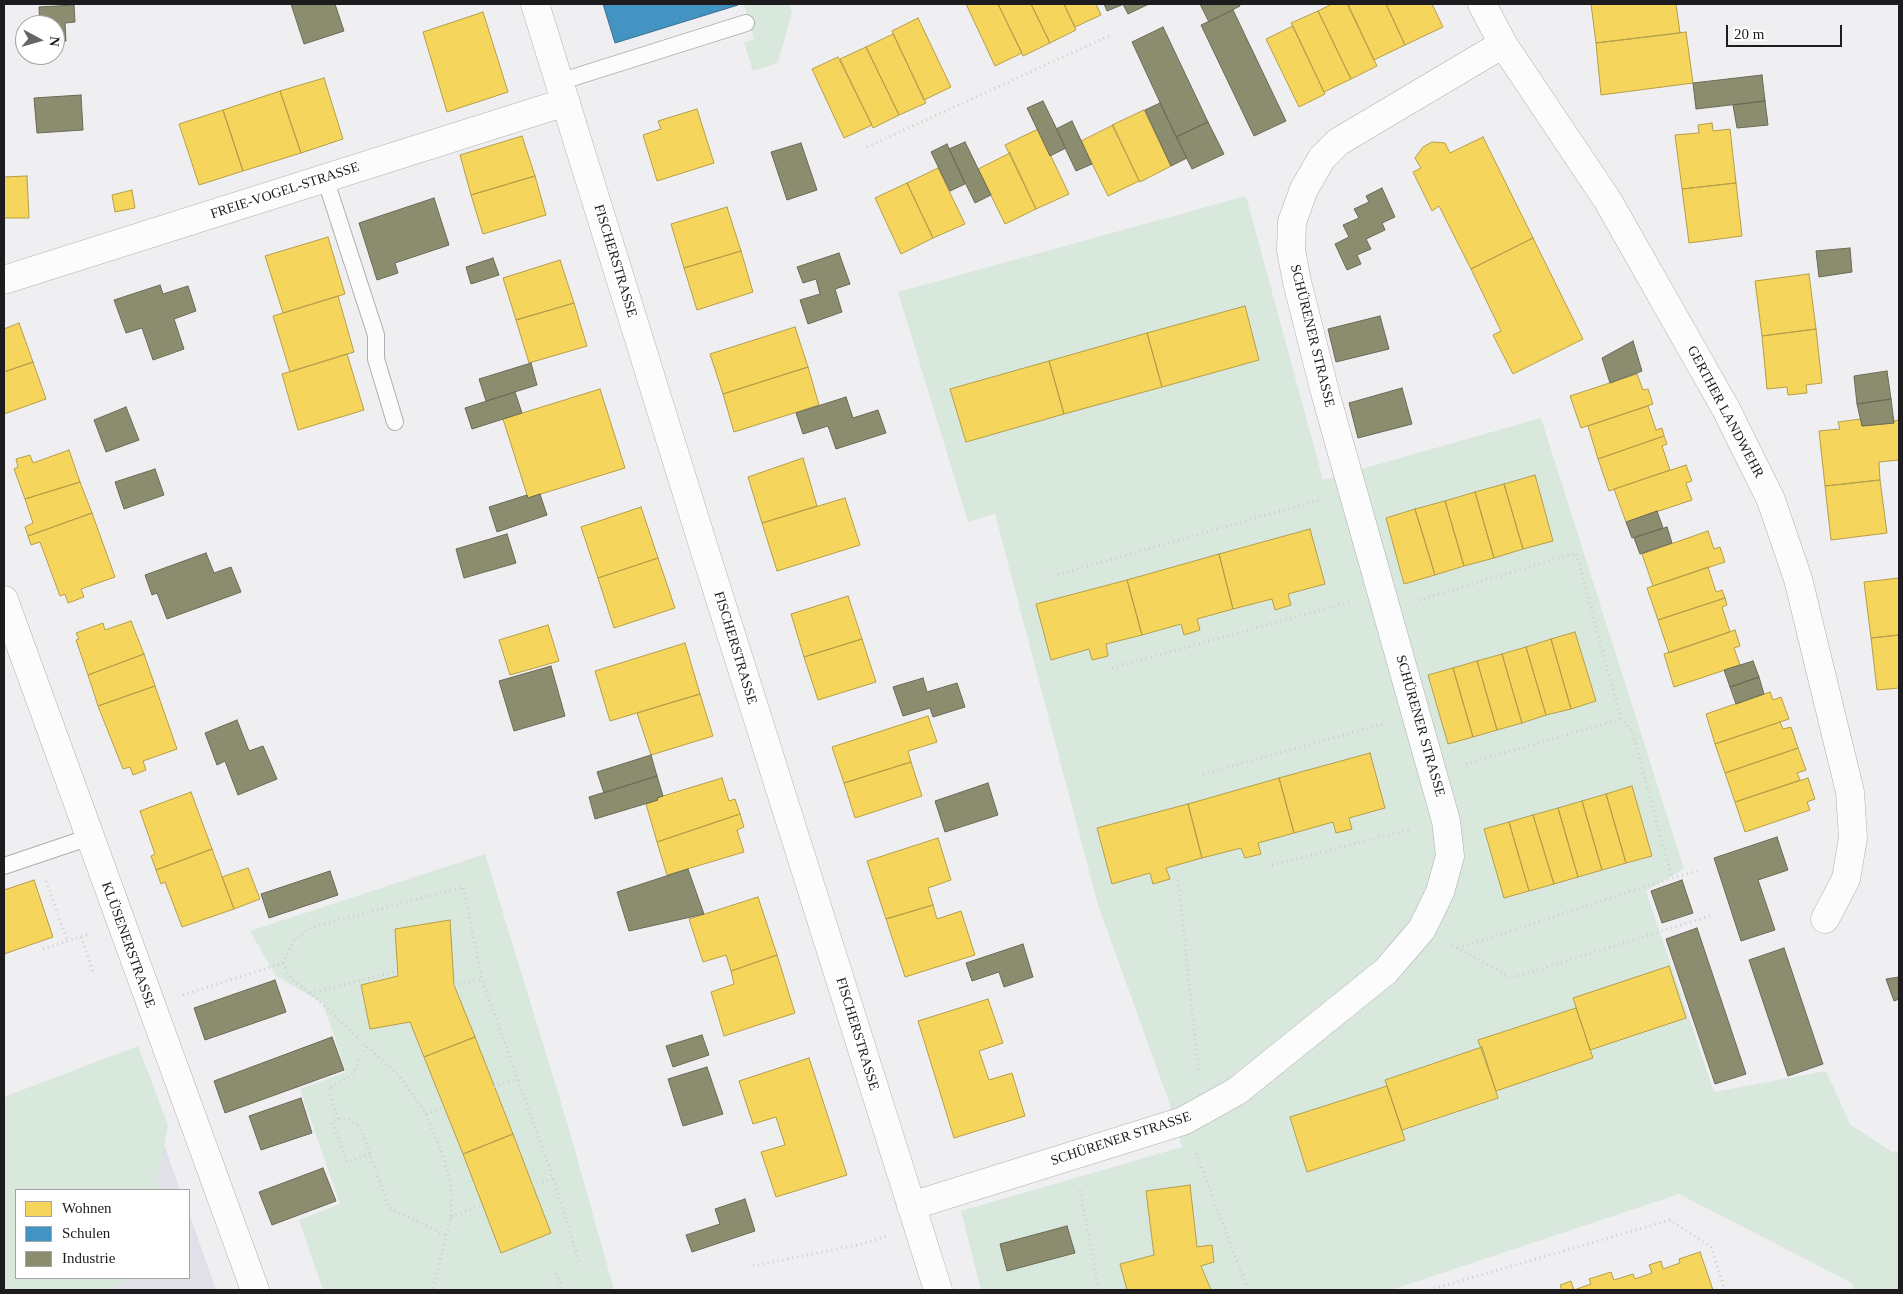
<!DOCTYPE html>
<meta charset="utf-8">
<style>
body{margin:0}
#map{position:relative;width:1903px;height:1294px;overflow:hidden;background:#efeef1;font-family:Georgia,serif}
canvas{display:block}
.frame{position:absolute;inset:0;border:5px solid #1c1c1e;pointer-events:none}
.legend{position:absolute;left:15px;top:1189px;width:175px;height:90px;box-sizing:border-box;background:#fff;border:1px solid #a4a4a5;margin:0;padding:6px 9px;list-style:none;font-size:15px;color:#1c1c1e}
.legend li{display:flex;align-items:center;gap:10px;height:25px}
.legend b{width:25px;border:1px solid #a4a4a5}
.north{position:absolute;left:15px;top:15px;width:50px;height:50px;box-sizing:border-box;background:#fff;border:1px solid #a4a4a5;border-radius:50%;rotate:96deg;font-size:14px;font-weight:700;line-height:20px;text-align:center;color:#1c1c1e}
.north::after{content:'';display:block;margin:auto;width:18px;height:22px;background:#666668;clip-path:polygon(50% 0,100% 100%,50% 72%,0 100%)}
.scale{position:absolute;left:1726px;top:25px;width:116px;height:22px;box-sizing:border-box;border:2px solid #1c1c1e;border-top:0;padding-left:6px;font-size:15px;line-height:18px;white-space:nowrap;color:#1c1c1e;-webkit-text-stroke:4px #fff;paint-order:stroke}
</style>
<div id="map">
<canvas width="1903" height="1294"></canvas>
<div class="frame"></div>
<ul class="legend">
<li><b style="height:14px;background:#f6d55c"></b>Wohnen</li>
<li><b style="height:14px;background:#4393c3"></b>Schulen</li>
<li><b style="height:14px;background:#8c8c6e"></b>Industrie</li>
</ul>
<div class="north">N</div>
<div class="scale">20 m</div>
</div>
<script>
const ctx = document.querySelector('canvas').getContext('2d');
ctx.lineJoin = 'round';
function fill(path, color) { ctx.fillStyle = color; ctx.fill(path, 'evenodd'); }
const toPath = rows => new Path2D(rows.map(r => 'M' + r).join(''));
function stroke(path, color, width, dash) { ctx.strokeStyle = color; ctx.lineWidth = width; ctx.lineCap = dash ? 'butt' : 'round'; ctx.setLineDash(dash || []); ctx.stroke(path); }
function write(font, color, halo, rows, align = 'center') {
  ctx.font = font + ' Georgia,serif'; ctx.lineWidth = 5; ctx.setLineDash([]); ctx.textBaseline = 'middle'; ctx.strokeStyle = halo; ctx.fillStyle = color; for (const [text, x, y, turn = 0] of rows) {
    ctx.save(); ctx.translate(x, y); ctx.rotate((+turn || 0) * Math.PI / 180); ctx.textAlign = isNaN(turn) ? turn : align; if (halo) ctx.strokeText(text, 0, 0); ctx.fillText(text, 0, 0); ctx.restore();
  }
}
const built = toPath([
 [161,1136,180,1190,16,1190,16,1278,189,1278,189,1213,216,1290,4,1290,4,1154]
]);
const green = toPath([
 [744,4,788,4,792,12,778,63,753,71,744,43,754,39],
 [1246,196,1323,480,1541,418,1684,869,1646,891,1714,1092,1826,1071,1850,1124,1892,1152,1899,1151,1899,1290,1854,1290,1852,1283,1679,1194,1391,1290,981,1290,961,1211,1182,1147,1167,1096,1098,905,995,514,968,522,898,292],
 [485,854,569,1129,614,1290,323,1290,299,1220,340,1204,300,1089,346,1072,323,1003,276,976,250,931],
 [138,1046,168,1125,156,1190,16,1190,16,1278,138,1278,105,1290,4,1290,4,1097]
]);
const homes = toPath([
 [966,4,998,4,1022,53,995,66,966,4],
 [998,4,1031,4,1050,43,1023,56,998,4],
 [1031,4,1064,4,1076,30,1050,43,1031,4],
 [1064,4,1096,4,1101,15,1075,27,1064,4],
 [1332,4,1347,4,1377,66,1351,79,1318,11,1332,4],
 [1348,4,1386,4,1405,45,1374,60,1348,4],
 [1386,4,1432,4,1443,27,1405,45,1386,4],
 [1591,4,1676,4,1680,33,1596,43,1591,4],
 [1318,11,1351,79,1324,92,1291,23,1318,11],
 [483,12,508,92,447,112,423,32,483,12],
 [918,18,951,87,924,100,892,31,918,18],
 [1293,26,1325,94,1299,107,1266,39,1293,26],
 [1686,32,1693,83,1601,95,1596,43,1686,32],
 [893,34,926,103,899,115,866,47,893,34],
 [866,47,899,115,873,128,840,59,866,47],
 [838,57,872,125,844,138,812,69,838,57],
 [324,78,343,139,301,153,280,91,324,78],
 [280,91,301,153,243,171,223,110,280,91],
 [697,109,714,163,657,181,643,135,661,129,658,121,697,109],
 [223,110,243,171,199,185,179,124,223,110],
 [1144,110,1171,166,1140,182,1112,125,1144,110],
 [1712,123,1713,131,1730,129,1736,183,1682,189,1675,135,1699,133,1698,125,1712,123],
 [1113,125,1139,181,1108,196,1081,141,1113,125],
 [1038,129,1069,194,1036,209,1005,145,1038,129],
 [522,136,535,176,471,195,460,155,522,136],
 [1483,137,1533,238,1471,269,1439,206,1432,211,1413,172,1421,168,1415,158,1423,147,1432,142,1445,143,1450,153,1483,137],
 [1010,153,1036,209,1005,224,978,169,1010,153],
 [938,168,965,224,933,238,907,183,938,168],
 [27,176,29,218,4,218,4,177,27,176],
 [535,176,546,215,483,234,471,195,535,176],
 [907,183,933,238,901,254,875,198,907,183],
 [1736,183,1742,236,1689,243,1682,189,1736,183],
 [132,190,135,208,115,212,112,195,132,190],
 [727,207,741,251,684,268,671,224,727,207],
 [328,237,345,294,283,313,265,256,328,237],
 [1533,238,1583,339,1513,374,1493,335,1501,331,1471,269,1533,238],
 [741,251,753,292,697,310,684,268,741,251],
 [560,260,574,303,516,320,503,278,560,260],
 [1809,274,1816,329,1762,336,1755,281,1809,274],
 [338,296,354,352,290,372,273,316,338,296],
 [574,303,587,346,529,363,516,320,574,303],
 [1245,306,1259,360,1162,387,1147,333,1245,306],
 [19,323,33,362,4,372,4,329,19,323],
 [795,327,808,367,723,394,710,354,795,327],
 [1816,329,1822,383,1806,385,1807,393,1788,395,1787,387,1767,389,1762,336,1816,329],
 [1147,333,1162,387,1064,414,1049,361,1147,333],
 [347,354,364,410,298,430,282,374,347,354],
 [1049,361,1064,414,966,442,950,389,1049,361],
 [33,362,46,399,4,414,4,372,33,362],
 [808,367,819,405,734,432,723,394,808,367],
 [1637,374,1643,390,1648,389,1653,404,1581,428,1570,396,1637,374],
 [600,389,625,468,528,498,503,419,600,389],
 [1648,406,1656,430,1662,428,1664,436,1598,459,1588,426,1648,406],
 [1861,419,1862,426,1894,423,1893,421,1899,420,1899,460,1879,462,1880,480,1825,486,1819,431,1840,429,1838,422,1861,419],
 [1664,436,1667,444,1662,446,1670,470,1609,491,1598,459,1664,436],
 [69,450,80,482,25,499,14,469,18,467,16,459,30,455,33,463,69,450],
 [803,458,817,506,762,523,748,477,803,458],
 [1686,465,1692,481,1686,483,1692,500,1626,522,1614,489,1686,465],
 [1535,475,1553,541,1523,549,1504,484,1535,475],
 [1880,480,1887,533,1831,540,1825,486,1880,480],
 [80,482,92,513,28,536,25,527,33,523,25,499,80,482],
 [1504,484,1523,549,1494,558,1475,492,1504,484],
 [1475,492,1494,558,1464,566,1445,501,1475,492],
 [845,498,860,545,777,571,762,523,845,498],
 [1445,501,1464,566,1435,575,1415,509,1445,501],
 [641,507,658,558,598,578,581,527,641,507],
 [1415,509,1435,575,1404,584,1386,518,1415,509],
 [92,513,115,577,81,589,84,597,68,603,65,594,60,596,40,542,31,545,28,536,92,513],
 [1310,529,1325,584,1288,594,1291,605,1275,610,1272,599,1233,609,1219,554,1310,529],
 [1708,531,1714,549,1720,547,1725,562,1653,586,1642,554,1708,531],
 [1219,554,1233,609,1197,619,1200,630,1184,635,1181,624,1142,635,1127,580,1219,554],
 [658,558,675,608,614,628,598,578,658,558],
 [1708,567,1716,592,1722,590,1725,598,1658,620,1647,588,1708,567],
 [1899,578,1899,635,1871,638,1864,582,1899,578],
 [1127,580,1142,635,1106,644,1108,656,1092,660,1089,649,1051,660,1036,604,1127,580],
 [848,596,862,639,804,657,791,614,848,596],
 [1725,598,1727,605,1722,607,1730,632,1669,653,1658,620,1725,598],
 [131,621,144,654,88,675,76,640,79,639,76,633,103,623,105,630,131,621],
 [548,625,559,661,510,675,499,640,548,625],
 [1735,630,1740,646,1734,648,1740,665,1674,687,1664,654,1735,630],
 [1575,632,1596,701,1571,709,1551,639,1575,632],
 [1899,635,1899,688,1877,690,1871,638,1899,635],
 [862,639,876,682,818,700,804,657,862,639],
 [1551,639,1571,709,1546,715,1526,647,1551,639],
 [685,643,700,694,610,721,595,671,685,643],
 [1526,647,1546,715,1522,723,1502,654,1526,647],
 [144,654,155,686,98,706,88,675,144,654],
 [1502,654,1522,723,1497,730,1477,661,1502,654],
 [1477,661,1497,730,1473,737,1453,668,1477,661],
 [1453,668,1473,737,1448,744,1428,675,1453,668],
 [155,686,177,749,143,761,146,770,133,775,130,767,123,769,98,706,155,686],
 [1770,692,1773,700,1781,697,1789,719,1715,744,1706,714,1770,692],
 [700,694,713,736,651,755,637,713,700,694],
 [928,716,937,742,908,751,911,762,844,783,832,747,928,716],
 [1780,722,1783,729,1791,727,1798,748,1725,773,1715,744,1780,722],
 [1798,748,1806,770,1797,773,1800,780,1735,802,1725,773,1798,748],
 [1370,753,1385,808,1349,818,1352,829,1336,833,1333,822,1294,833,1279,778,1370,753],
 [911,762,922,796,855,818,844,783,911,762],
 [722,778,729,801,735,799,740,814,657,842,646,804,658,800,657,798,663,796,722,778],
 [1279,778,1294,833,1258,843,1261,854,1245,858,1241,848,1202,858,1188,804,1279,778],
 [1808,778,1815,799,1807,802,1810,810,1745,832,1735,802,1808,778],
 [1632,786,1652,856,1626,863,1606,794,1632,786],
 [191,792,212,849,156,870,151,856,155,854,140,811,191,792],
 [1606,794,1626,863,1602,870,1582,801,1606,794],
 [1582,801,1602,870,1578,877,1558,808,1582,801],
 [1188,804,1202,858,1166,868,1170,879,1153,884,1150,873,1112,884,1097,828,1188,804],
 [1558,808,1578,877,1554,884,1533,815,1558,808],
 [740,814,744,827,737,830,744,852,667,875,657,842,740,814],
 [1533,815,1554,884,1529,891,1509,822,1533,815],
 [1509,822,1529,891,1504,898,1484,829,1509,822],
 [938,838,951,880,928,888,933,905,886,919,867,861,938,838],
 [212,849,234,909,182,927,165,882,161,884,156,870,212,849],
 [248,868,260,899,234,909,222,877,248,868],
 [34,880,53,937,4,954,4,890,34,880],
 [758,897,777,955,731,971,726,955,703,962,689,919,758,897],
 [933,905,937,919,961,911,975,955,905,977,886,919,933,905],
 [450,920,454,985,475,1037,424,1057,410,1022,370,1029,361,985,398,976,395,929,450,920],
 [777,955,795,1013,724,1036,711,992,734,984,731,971,777,955],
 [1669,966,1686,1018,1590,1050,1573,998,1669,966],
 [988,999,1003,1043,979,1051,989,1080,1012,1073,1025,1116,954,1138,918,1021,988,999],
 [1576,1008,1593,1058,1496,1091,1478,1040,1576,1008],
 [475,1037,513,1134,463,1154,424,1057,475,1037],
 [1482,1047,1498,1098,1402,1130,1385,1080,1482,1047],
 [809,1058,847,1175,776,1197,761,1152,785,1145,776,1117,753,1124,739,1081,809,1058],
 [1387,1086,1405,1140,1307,1172,1290,1117,1387,1086],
 [513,1134,551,1233,501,1253,463,1154,513,1134],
 [1190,1185,1197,1247,1212,1245,1214,1262,1201,1266,1211,1290,1127,1290,1120,1264,1154,1255,1146,1191,1190,1185],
 [1700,1252,1713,1290,1562,1290,1560,1285,1571,1281,1574,1290,1591,1284,1589,1279,1611,1272,1614,1280,1633,1274,1635,1279,1652,1273,1649,1265,1661,1261,1663,1269,1680,1263,1679,1259,1700,1252]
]);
const schools = toPath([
 [603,4,738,4,738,5,615,43,603,4]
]);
const industry = toPath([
 [291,4,335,4,344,31,304,44,291,4],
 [1104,4,1124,4,1107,11,1104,4],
 [1123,4,1149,4,1128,14,1123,4],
 [1200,4,1239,4,1240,6,1209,22,1200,4],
 [74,5,75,22,65,23,66,41,55,41,55,25,30,25,40,25,39,7,74,5],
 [1233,10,1286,121,1254,136,1201,25,1233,10],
 [1163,27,1208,122,1176,137,1132,42,1163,27],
 [1762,75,1765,101,1696,109,1693,83,1762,75],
 [81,95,83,130,37,133,34,98,81,95],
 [1043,101,1066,148,1050,156,1027,108,1043,101],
 [1765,101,1768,125,1737,128,1733,105,1765,101],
 [1160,103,1187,158,1171,166,1145,110,1160,103],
 [1072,121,1092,164,1076,171,1056,129,1072,121],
 [1208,122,1224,154,1192,169,1176,137,1208,122],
 [965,142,991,195,975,203,949,149,965,142],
 [801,143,817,190,787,200,771,152,801,143],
 [947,144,965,184,950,191,931,152,947,144],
 [1382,188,1395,217,1382,223,1385,230,1366,239,1371,249,1357,255,1361,264,1347,270,1335,244,1349,237,1343,225,1359,218,1354,209,1369,202,1366,196,1382,188],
 [434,198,449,245,395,263,398,273,377,280,359,223,434,198],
 [1850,248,1852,272,1819,277,1816,251,1850,248],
 [839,253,850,284,835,289,842,312,808,324,800,300,820,294,816,279,803,283,797,267,839,253],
 [493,258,499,275,471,284,466,267,493,258],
 [160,285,163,294,188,286,196,311,174,319,184,349,153,360,142,328,126,333,114,300,160,285],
 [1380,316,1389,349,1336,362,1328,329,1380,316],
 [1633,341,1642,371,1610,383,1602,358,1633,341],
 [531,363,537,385,486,401,479,379,531,363],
 [1887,371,1891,399,1857,404,1854,376,1887,371],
 [1402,388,1412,424,1358,438,1349,403,1402,388],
 [515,392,522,413,472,429,465,408,515,392],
 [846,397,853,418,878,410,886,433,836,449,828,426,803,434,796,413,846,397],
 [1891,399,1894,423,1862,426,1857,404,1891,399],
 [126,407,139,440,106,452,94,420,126,407],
 [155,469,164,495,124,509,115,482,155,469],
 [540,494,547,515,497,532,489,507,527,495,528,498,540,494],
 [1657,511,1663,528,1632,538,1626,522,1657,511],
 [1667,527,1672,543,1640,554,1634,538,1667,527],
 [507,534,516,563,464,578,456,549,507,534],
 [206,553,214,573,231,567,241,592,167,619,157,593,152,595,145,575,206,553],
 [1753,661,1759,677,1730,687,1724,670,1753,661],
 [551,666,565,716,514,731,499,681,551,666],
 [1759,677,1764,694,1736,704,1730,687,1759,677],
 [923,678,927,692,957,683,965,707,933,717,930,708,903,716,893,687,923,678],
 [237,720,249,751,263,746,277,779,238,795,225,761,217,765,205,733,237,720],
 [651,755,657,776,604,793,597,772,651,755],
 [657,776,663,796,657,798,658,800,595,819,589,797,657,776],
 [988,783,998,815,945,832,935,801,988,783],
 [1777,837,1788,870,1758,880,1775,930,1741,941,1714,858,1777,837],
 [688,869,704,914,629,931,617,892,688,869],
 [330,871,338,895,269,918,261,894,330,871],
 [1682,880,1693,913,1662,923,1651,891,1682,880],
 [1697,928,1746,1074,1715,1084,1666,939,1697,928],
 [1023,944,1033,977,1004,987,999,972,972,981,966,963,1023,944],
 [1784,948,1823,1064,1788,1076,1749,960,1784,948],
 [1899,977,1899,999,1894,1001,1886,979,1899,977],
 [275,980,286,1012,205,1040,194,1008,275,980],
 [702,1035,709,1055,673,1067,666,1046,702,1035],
 [332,1037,344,1070,225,1113,214,1081,332,1037],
 [707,1067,723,1114,683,1126,668,1079,707,1067],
 [301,1098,312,1133,261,1150,249,1116,301,1098],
 [323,1168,336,1201,272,1225,259,1192,323,1168],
 [745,1199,755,1231,692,1252,686,1235,720,1224,715,1209,745,1199],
 [1067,1226,1075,1253,1007,1271,1000,1244,1067,1226]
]);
const path = toPath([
 [867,147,1111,35],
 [1053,576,1319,500],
 [1419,600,1576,553,1621,719,1632,731,1672,878,1698,871],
 [1112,668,1350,602],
 [1466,764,1621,719],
 [1203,774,1383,724],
 [1272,865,1412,829],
 [1178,880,1199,1074],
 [46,881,68,942],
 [81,937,94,974],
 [1452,945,1512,978,1713,915],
 [1458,948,1672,878],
 [43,949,89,934],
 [283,963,292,980,310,993,402,1079,426,1114,442,1153,451,1186,451,1217,433,1290],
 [454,985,482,979],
 [310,993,394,972,398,976],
 [183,995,283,963,294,941,309,928,463,887,482,979,553,1178,580,1265],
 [494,1087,517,1079],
 [426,1114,444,1107],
 [338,1119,328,1089,352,1075,366,1046],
 [1196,1153,1248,1290],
 [370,1154,347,1162,332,1121,338,1119,349,1120,357,1125,363,1134,370,1154,389,1208,447,1236],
 [533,1186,553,1178],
 [1080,1190,1099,1290],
 [451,1217,482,1205],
 [753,1266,862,1244,887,1236],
 [556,1273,562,1290],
 [1429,1290,1670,1220,1711,1247,1725,1290]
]);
const service = toPath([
 [559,82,746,23],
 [325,178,376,335,376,359,395,422],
 [4,866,90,837]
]);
const minor = toPath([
 [535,4,702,542,938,1290],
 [1482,4,1503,44,1608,201,1726,409,1771,500,1798,579,1850,792,1853,838,1846,879,1825,919],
 [4,280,566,102],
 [4,600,255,1290],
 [911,1206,1183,1121,1203,1110,1237,1091,1386,971,1422,929,1440,892,1450,856,1446,821,1326,396,1297,282,1291,250,1292,222,1304,189,1322,158,1338,142,1503,44]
]);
const streetNames = [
 ["FREIE-VOGEL-STRASSE",285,191,-18],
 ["FISCHERSTRASSE",615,261,73],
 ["SCHÜRENER STRASSE",1312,336,76],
 ["GERTHER LANDWEHR",1725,412,62],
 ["FISCHERSTRASSE",735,648,73],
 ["SCHÜRENER STRASSE",1420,726,74],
 ["KLÜSENERSTRASSE",128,945,70],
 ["FISCHERSTRASSE",857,1034,73],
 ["SCHÜRENER STRASSE",1121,1139,-18]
];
fill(built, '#e1dfe7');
fill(green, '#d8e8dd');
fill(homes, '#f6d55c');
stroke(homes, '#b59e49', 1);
fill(schools, '#4393c3');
stroke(schools, '#376f92', 1);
fill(industry, '#8c8c6e');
stroke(industry, '#6a6a56', 1);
stroke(service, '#afaeb0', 18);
stroke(minor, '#afaeb0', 29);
stroke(path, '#cecdcf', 3, [1, 4]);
stroke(service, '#fdfcfd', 16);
stroke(minor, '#fdfcfd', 28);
write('14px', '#1c1c1e', '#fff', streetNames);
</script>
